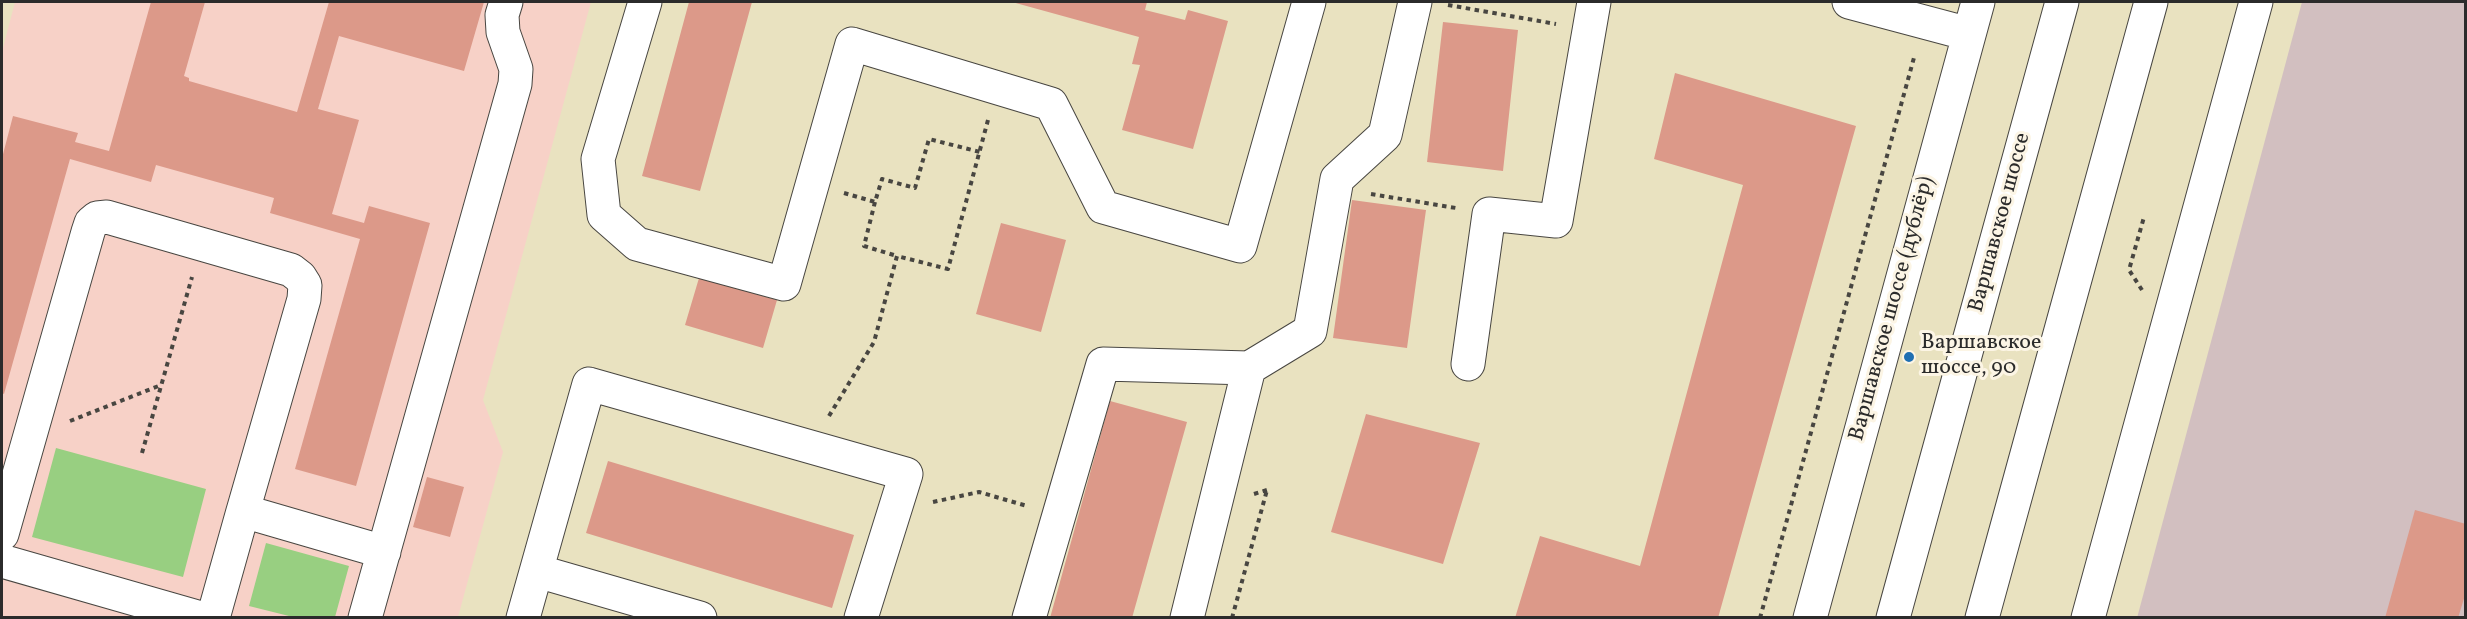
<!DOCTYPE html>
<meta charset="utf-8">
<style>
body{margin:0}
#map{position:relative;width:2467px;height:619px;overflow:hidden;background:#e9e2c0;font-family:Vollkorn,serif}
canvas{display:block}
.frame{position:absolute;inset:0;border:3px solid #2b2b2b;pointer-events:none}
</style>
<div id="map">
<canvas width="2467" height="619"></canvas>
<div class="frame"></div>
</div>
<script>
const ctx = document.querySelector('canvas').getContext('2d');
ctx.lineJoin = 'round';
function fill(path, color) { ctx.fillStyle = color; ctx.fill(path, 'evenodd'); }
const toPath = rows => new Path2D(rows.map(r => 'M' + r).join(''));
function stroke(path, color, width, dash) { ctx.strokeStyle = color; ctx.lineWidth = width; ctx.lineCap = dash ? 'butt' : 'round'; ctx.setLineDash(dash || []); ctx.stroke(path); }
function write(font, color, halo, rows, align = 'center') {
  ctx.font = font + ' Vollkorn,serif'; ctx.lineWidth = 6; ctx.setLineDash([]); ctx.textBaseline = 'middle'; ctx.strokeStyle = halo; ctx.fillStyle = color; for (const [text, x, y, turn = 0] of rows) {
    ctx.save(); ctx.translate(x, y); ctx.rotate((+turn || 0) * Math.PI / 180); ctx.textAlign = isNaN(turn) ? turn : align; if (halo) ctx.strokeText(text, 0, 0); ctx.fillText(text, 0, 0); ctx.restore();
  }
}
const built = toPath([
 [15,2,591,2,483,400,503,452,458,617,2,617,2,52]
]);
const industrial = toPath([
 [2302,2,2465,2,2465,617,2137,618]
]);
const green = toPath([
 [56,448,206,489,183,577,32,537],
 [266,543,349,566,335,617,293,617,249,606]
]);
const building = toPath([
 [151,2,205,2,184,76,189,78,189,81,297,112,329,2,484,2,464,71,339,36,318,109,359,120,332,214,364,223,369,206,430,223,356,486,295,469,360,239,270,213,274,198,156,165,151,182,70,159,4,394,2,393,2,158,13,116,78,133,75,142,109,151],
 [689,2,752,2,700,191,642,176],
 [1012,2,1147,2,1145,10,1185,20,1188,10,1228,21,1193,149,1122,130,1140,65,1132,64,1139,37],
 [1443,22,1518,30,1503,171,1427,162],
 [1675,73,1856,126,1718,618,1515,618,1540,536,1640,566,1743,185,1654,159],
 [1352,200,1426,210,1407,348,1333,338],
 [1001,223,1066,240,1041,332,976,314],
 [699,278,777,300,763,348,685,325],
 [1110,401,1187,422,1132,618,1050,618],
 [1366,414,1480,443,1443,564,1331,532],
 [608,461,854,535,832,608,586,533],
 [427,477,464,487,450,537,413,527],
 [2415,510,2466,524,2466,592,2458,618,2385,618]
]);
const path = toPath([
 [1448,5,1556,24],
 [844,193,875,202,882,179,915,188,929,139,980,152],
 [1371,194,1456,208],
 [875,202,864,246,897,256],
 [2142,290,2129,270,2144,217],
 [829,416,874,342,897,256,948,269,988,120],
 [70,421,161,385],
 [142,453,192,277],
 [1254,494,1267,490],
 [933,502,979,492,1027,506],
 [1232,618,1267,490],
 [1760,618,1915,54]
]);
const minor = toPath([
 [645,2,598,159,604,215,637,244,784,284,852,44,1051,104,1103,207,1240,246,1309,2],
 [1849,2,1969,34],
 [1468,364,1489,214,1556,221,1594,2],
 [2,534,88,232,91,223,97,218,107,217,291,270,300,277,305,285,304,299,243,511],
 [2,561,201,618],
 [537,571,700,618],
 [213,618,243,511,384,552],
 [365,618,515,84,516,69,503,32,502,15,506,2],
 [523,618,589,384,906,474,861,618],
 [1029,618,1103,364,1249,368,1310,331,1337,179,1385,135,1415,2],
 [1187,618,1249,368],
 [1810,618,1978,2],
 [2088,618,2256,2]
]);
const major = toPath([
 [1893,618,2062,2],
 [1982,618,2151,2]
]);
const markers = [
 [1909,357,6,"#1f6fb2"]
];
const streetNames = [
 ["Варшавское шоссе",2001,223,-75],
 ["Варшавское шоссе (дублёр)",1893,309,-75]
];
const poiNames = [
 ["Варшавское",1921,344],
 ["шоссе, 90",1921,369]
];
fill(built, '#f7d1c7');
fill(industrial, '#d2bfc0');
fill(green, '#98cf81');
fill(building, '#dc9989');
stroke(minor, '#484641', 35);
stroke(major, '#484641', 35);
stroke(path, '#484641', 4, [4.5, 4.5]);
stroke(minor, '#fff', 33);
stroke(major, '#fff', 33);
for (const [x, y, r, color] of markers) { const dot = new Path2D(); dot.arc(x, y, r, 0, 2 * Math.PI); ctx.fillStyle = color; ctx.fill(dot); stroke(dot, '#fcf5e5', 2); }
write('22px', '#2b2b2b', '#fcf5e5', streetNames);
write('22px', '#2b2b2b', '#fcf5e5', poiNames, 'left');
</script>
